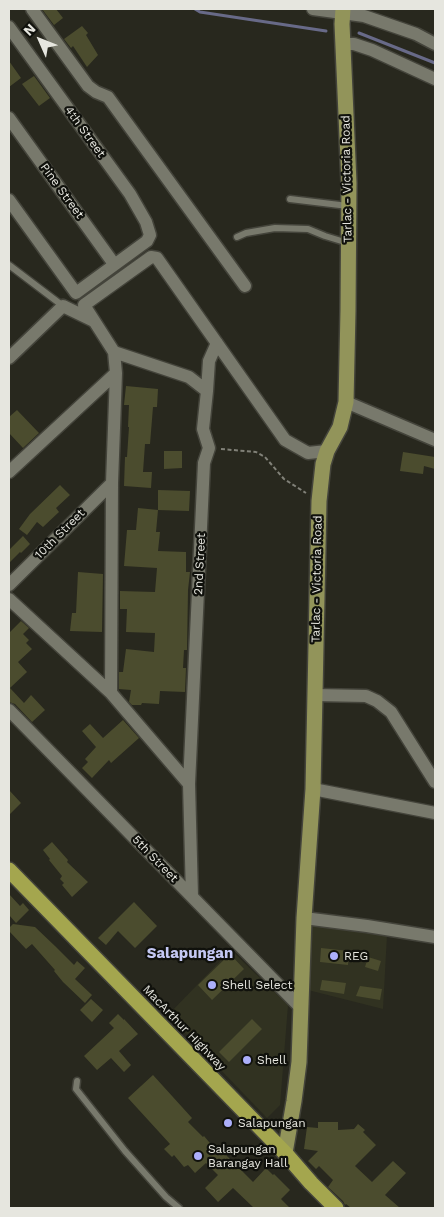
<!DOCTYPE html>
<style>
body{margin:0}
#map{position:relative;width:444px;height:1217px;overflow:hidden;background:#28281e;font-family:"Work Sans",sans-serif}
canvas{display:block}
.frame{position:absolute;inset:0;border:10px solid #e6e6df;pointer-events:none}
.north{position:absolute;left:15px;top:15px;width:50px;height:50px;-webkit-text-stroke:4px #10110c;paint-order:stroke;rotate:314deg;font-size:14px;font-weight:700;line-height:20px;text-align:center;color:#e6e6df}
.north::after{content:'';display:block;margin:auto;width:18px;height:22px;background:#e6e6df;clip-path:polygon(50% 0,100% 100%,50% 72%,0 100%)}
</style>
<div id="map">
<canvas width="444" height="1217"></canvas>
<div class="frame"></div>
<div class="north">N</div>
</div>
<script>
const ctx = document.querySelector('canvas').getContext('2d');
ctx.lineJoin = 'round';
function fill(path, color) { ctx.fillStyle = color; ctx.fill(path, 'evenodd'); }
const toPath = rows => new Path2D(rows.map(r => 'M' + r).join(''));
function stroke(path, color, width, dash) { ctx.strokeStyle = color; ctx.lineWidth = width; ctx.lineCap = dash ? 'butt' : 'round'; ctx.setLineDash(dash || []); ctx.stroke(path); }
function write(font, color, halo, rows, align = 'center') {
  ctx.font = font + ' "Work Sans",sans-serif'; ctx.lineWidth = 4.5; ctx.setLineDash([]); ctx.textBaseline = 'middle'; ctx.strokeStyle = halo; ctx.fillStyle = color; for (const [text, x, y, turn = 0] of rows) {
    ctx.save(); ctx.translate(x, y); ctx.rotate((+turn || 0) * Math.PI / 180); ctx.textAlign = isNaN(turn) ? turn : align; if (halo) ctx.strokeText(text, 0, 0); ctx.fillText(text, 0, 0); ctx.restore();
  }
}
const built = toPath([
 [313,920,387,935,383,1009,308,990],
 [231,950,288,1005,280,1105,267,1118,168,1015]
]);
const stream = toPath([
 [195,9,200,12,326,31],
 [359,33,435,63]
]);
const building = toPath([
 [42,9,56,9,63,18,54,25],
 [82,26,88,33,86,35,98,55,87,67,73,46,71,48,64,39],
 [9,61,21,78,9,87],
 [34,76,50,98,39,106,22,84],
 [126,386,158,389,157,407,153,407,150,444,145,444,143,472,152,472,151,488,124,486,125,457,127,457,129,427,128,427,129,405,124,405],
 [17,410,39,433,23,448,9,433,9,417],
 [164,451,182,451,182,468,164,469],
 [403,452,435,457,435,469,424,466,423,474,400,471],
 [60,485,70,495,56,508,59,512,43,527,37,522,27,535,19,529,30,514],
 [158,490,190,491,189,511,158,510],
 [138,508,158,510,156,532,160,532,158,551,186,552,186,572,190,572,188,590,187,650,184,650,183,668,186,668,185,692,160,691,159,704,142,703,141,705,132,705,129,702,131,690,119,689,119,672,123,672,126,649,154,652,155,633,126,632,127,609,120,609,120,591,155,592,157,568,124,566,127,530,136,530],
 [23,536,30,544,21,553,20,552,9,563,9,550],
 [78,572,103,574,102,632,70,631,72,613,76,613],
 [21,621,29,628,23,634,29,640,26,643,32,649,18,662,27,672,10,688,24,703,31,695,45,710,32,722,15,704,9,702,9,633],
 [123,720,139,738,111,763,109,760,92,778,82,768,88,762,85,759,96,747,82,731,90,724,103,738],
 [9,790,21,803,9,815],
 [52,842,68,860,67,862,88,882,72,897,62,885,64,883,60,879,62,876,49,860,50,859,43,850],
 [9,894,20,906,23,903,29,910,16,923,9,915],
 [134,902,157,926,135,948,118,931,106,945,98,938],
 [13,924,35,927,55,946,74,965,77,961,85,968,75,979,92,995,85,1003,63,982,54,971,55,970,32,944,26,949,9,931,9,928],
 [321,948,349,951,348,965,320,962],
 [230,954,244,969,212,1000,198,985],
 [368,957,381,961,378,971,365,967],
 [322,980,346,983,344,994,320,990],
 [360,986,382,989,380,1000,356,996],
 [91,999,103,1010,92,1022,80,1010],
 [118,1014,124,1020,124,1019,138,1034,119,1051,131,1065,124,1072,111,1058,97,1070,84,1056,114,1028,109,1023],
 [252,1019,262,1029,229,1062,219,1052],
 [153,1075,192,1118,188,1122,203,1137,204,1136,220,1155,223,1152,253,1182,266,1168,273,1175,274,1174,290,1190,281,1199,290,1208,254,1208,233,1188,218,1202,205,1188,218,1175,206,1163,195,1173,188,1165,184,1167,174,1155,172,1157,164,1149,170,1144,128,1098],
 [318,1122,338,1122,338,1130,354,1129,358,1124,365,1130,363,1132,376,1145,355,1166,372,1182,393,1161,406,1173,385,1195,400,1208,351,1208,346,1204,345,1205,343,1201,328,1187,333,1180,319,1166,316,1169,308,1161,318,1151,304,1149,307,1127,318,1128]
]);
const path = toPath([
 [221,449,256,452,265,457,284,479,306,493]
]);
const lane = toPath([
 [290,199,348,206],
 [237,237,246,233,275,228,308,229,325,236,348,243],
 [9,265,63,306],
 [77,1081,76,1089,125,1151,166,1197,179,1208]
]);
const street = toPath([
 [32,9,88,86,96,92,108,97,245,286],
 [313,9,364,16,416,34,435,44],
 [9,27,130,194,146,222,150,235,147,241,76,293,9,200],
 [343,44,354,44,372,50,435,79],
 [9,118,114,264],
 [9,358,63,306,94,321],
 [207,391,209,361,217,343],
 [346,402,435,440],
 [9,472,116,373],
 [9,585,112,483],
 [9,599,111,693,189,784],
 [111,693,112,483,116,373,114,352],
 [315,695,366,696,377,701,391,712,435,782],
 [9,710,301,1008],
 [313,789,435,813],
 [192,896,189,784,204,463,209,448,203,429,207,391,189,377,114,352,84,305,151,257,157,258,285,440,308,453,327,451],
 [304,918,367,926,435,937]
]);
const primary = toPath([
 [285,1153,294,1101,299,1062,304,918,313,789,319,501,323,464,327,451,340,427,346,402,348,311,349,183,342,24,343,9]
]);
const highway = toPath([
 [9,870,285,1153,311,1183,336,1208]
]);
const markers = [
 [334,956,5,"#acaffb"],
 [212,985,5,"#acaffb"],
 [247,1060,5,"#acaffb"],
 [228,1123,5,"#acaffb"],
 [198,1156,5,"#acaffb"]
];
const streetNames = [
 ["4th Street",85,132,54],
 ["Tarlac - Victoria Road",347,179,-91],
 ["Pine Street",62,191,54],
 ["10th Street",60,534,-45],
 ["2nd Street",200,564,-87],
 ["Tarlac - Victoria Road",317,579,-89],
 ["5th Street",155,859,46],
 ["MacArthur Highway",184,1028,46]
];
const poiNames = [
 ["REG",344,956],
 ["Shell Select",222,985],
 ["Shell",257,1060],
 ["Salapungan",238,1123],
 ["Salapungan",208,1149],
 ["Barangay Hall",208,1163]
];
const quarterNames = [
 ["Salapungan",190,954]
];
fill(built, '#313221');
stroke(stream, '#686a88', 3);
fill(building, '#4b4c2e');
stroke(lane, '#44443b', 9);
stroke(street, '#44443b', 15);
stroke(primary, '#44443b', 18);
stroke(highway, '#44443b', 18);
stroke(path, '#818178', 2, [4, 2.5]);
stroke(lane, '#78796c', 6);
stroke(street, '#78796c', 12);
stroke(primary, '#92945a', 15);
stroke(highway, '#a4a64e', 15);
for (const [x, y, r, color] of markers) { const dot = new Path2D(); dot.arc(x, y, r, 0, 2 * Math.PI); ctx.fillStyle = color; ctx.fill(dot); stroke(dot, '#10110c', 2); }
write('12px', '#e6e6df', '#10110c', streetNames);
write('12px', '#e6e6df', '#10110c', poiNames, 'left');
write('bold 15px', '#c4c8f3', '#10110c', quarterNames);
</script>
